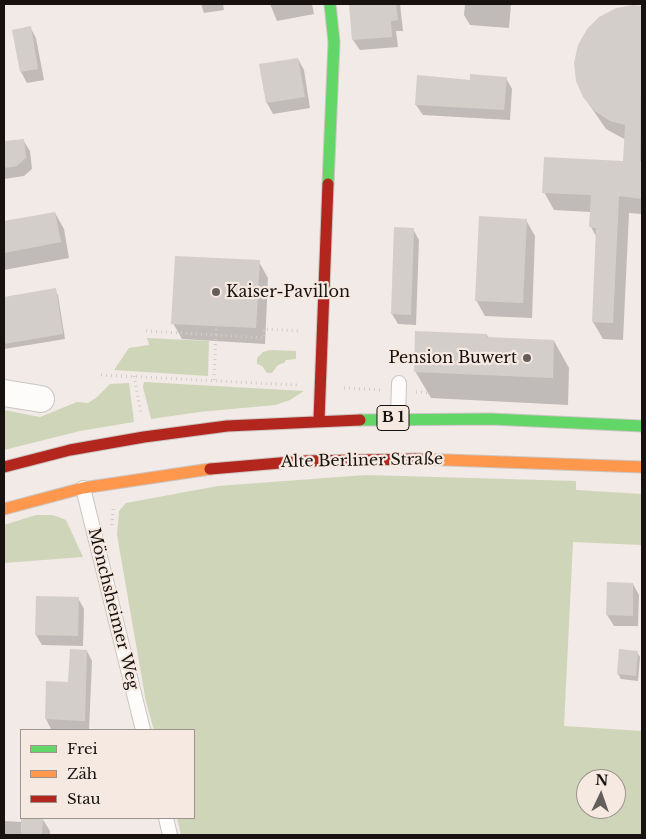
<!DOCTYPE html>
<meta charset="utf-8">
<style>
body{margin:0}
#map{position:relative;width:646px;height:839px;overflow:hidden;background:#f1eae6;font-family:"Libre Baskerville",serif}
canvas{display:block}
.frame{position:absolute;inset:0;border:5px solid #17120f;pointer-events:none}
.legend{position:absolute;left:20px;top:729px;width:175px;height:90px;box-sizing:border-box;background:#f6e9e1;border:1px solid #9d938d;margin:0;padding:6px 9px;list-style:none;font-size:15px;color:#17120f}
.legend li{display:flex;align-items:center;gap:10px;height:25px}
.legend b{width:25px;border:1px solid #9d938d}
.north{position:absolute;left:576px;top:769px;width:50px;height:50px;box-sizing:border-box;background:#f6e9e1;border:1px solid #9d938d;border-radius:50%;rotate:3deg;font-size:14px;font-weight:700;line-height:20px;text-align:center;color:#17120f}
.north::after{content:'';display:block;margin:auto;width:18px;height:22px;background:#635e5a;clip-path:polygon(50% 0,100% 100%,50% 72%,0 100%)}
</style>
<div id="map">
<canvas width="646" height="839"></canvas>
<div class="frame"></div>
<ul class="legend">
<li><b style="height:6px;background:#63d668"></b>Frei</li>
<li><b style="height:6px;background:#ff974d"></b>Zäh</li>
<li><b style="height:6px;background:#b3261e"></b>Stau</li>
</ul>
<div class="north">N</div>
</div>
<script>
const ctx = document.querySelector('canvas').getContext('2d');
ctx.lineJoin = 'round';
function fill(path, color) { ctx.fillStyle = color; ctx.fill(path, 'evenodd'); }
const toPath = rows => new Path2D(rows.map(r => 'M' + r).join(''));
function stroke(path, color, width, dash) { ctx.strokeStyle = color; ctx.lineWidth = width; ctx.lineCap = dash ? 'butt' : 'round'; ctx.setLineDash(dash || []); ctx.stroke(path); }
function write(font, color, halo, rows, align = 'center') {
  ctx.font = font + ' "Libre Baskerville",serif'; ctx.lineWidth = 4.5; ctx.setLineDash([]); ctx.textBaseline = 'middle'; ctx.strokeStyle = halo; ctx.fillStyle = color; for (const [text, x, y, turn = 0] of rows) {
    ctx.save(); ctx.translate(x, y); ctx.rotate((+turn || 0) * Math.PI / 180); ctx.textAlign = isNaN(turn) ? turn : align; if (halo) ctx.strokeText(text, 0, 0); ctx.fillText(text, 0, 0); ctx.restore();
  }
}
const green = toPath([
 [147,338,209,341,208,376,114,370,129,348,149,345],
 [270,350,296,351,296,359,286,360,284,363,278,365,272,373,267,373,262,366,257,364,257,358,263,352],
 [144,382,304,391,290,400,275,405,199,412,151,419,143,387],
 [129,383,134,422,80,431,4,450,4,410,40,417,77,402,88,403,97,397,110,384],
 [366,475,576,481,576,490,642,494,642,545,573,542,564,726,642,731,642,835,181,835,177,818,194,818,194,730,154,730,146,702,117,535,119,511,126,503,218,486],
 [586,779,616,779,616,809,586,809],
 [36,515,53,515,66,520,83,557,4,563,4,525]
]);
const shadow = toPath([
 [201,4,223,4,224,10,204,13],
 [270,4,312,4,314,14,277,21],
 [360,4,400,4,403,31,396,31,398,47,360,50,353,40,361,18],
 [465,4,511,4,509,28,470,25,464,15],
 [633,6,642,8,642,214,629,213,623,340,603,339,593,322,597,238,591,227,591,212,554,210,544,192,625,162,626,140,606,129,584,97],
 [30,27,36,38,44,80,27,83,21,72,13,31],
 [298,59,304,70,310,108,273,114,267,103,261,66],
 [506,78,512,89,510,120,423,115,416,105,471,81],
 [23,140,30,151,32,169,24,176,4,179,4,143],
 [55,213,64,229,69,258,4,270,4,223],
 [526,220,535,236,532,318,485,316,476,300],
 [413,229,419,240,416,325,398,324,392,314],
 [259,262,268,278,265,344,182,339,173,323],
 [55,290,58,295,65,339,4,349,4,298],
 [487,335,489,338,554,341,569,368,568,405,431,398,415,371],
 [633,584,639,595,638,626,614,626,607,615],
 [78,598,84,609,83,646,42,645,36,635],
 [620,650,637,652,640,657,638,681,621,679,618,674],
 [87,651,92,661,89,730,51,729,46,719],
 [23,818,42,818,50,831,50,835,4,835,4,821,23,822]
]);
const building = toPath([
 [349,4,396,4,398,20,391,21,392,37,352,40],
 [633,5,642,6,640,161,642,161,642,199,619,196,613,323,592,322,596,228,589,227,591,195,542,193,544,157,623,161,625,125,610,121,595,111,583,97,576,81,574,63,578,45,587,29,599,17,616,8],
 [31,26,38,69,20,72,12,30],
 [298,58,305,97,266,103,259,64],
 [470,74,507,77,504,110,415,105,417,75,470,80],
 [24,139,26,158,17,166,4,168,4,141],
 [55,212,61,242,4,253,4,221],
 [479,216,527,219,523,303,475,301],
 [394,227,414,228,411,315,391,314],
 [175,256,260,260,256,328,171,324],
 [56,288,63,334,4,344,4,297],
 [415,331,487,334,487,337,554,340,553,378,414,372],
 [607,582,633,583,633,616,606,615],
 [36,596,79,597,78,636,35,635],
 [70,649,87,650,85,721,45,719,46,681,68,682],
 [619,649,638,651,636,676,617,674],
 [21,818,43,818,42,835,21,835]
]);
const path = toPath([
 [146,331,264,338,264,329,299,331],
 [101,375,297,385],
 [134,376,141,414],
 [214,380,216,326],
 [344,388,382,390],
 [416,392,430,393],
 [112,525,113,509]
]);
const lane = toPath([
 [398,418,399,383],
 [83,488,143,730],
 [166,818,170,835]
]);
const street = toPath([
 [4,393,41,399]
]);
const fast = toPath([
 [328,184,334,42,330,4],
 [360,420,491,419,642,426]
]);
const slow = toPath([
 [419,459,642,467],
 [4,509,83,488,210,469]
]);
const jam = toPath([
 [319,420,328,184],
 [4,467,70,450,144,437,227,426,360,420],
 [210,469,303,461,419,459]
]);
const markers = [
 [216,292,5,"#635e5a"],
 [527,358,5,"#635e5a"]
];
const shields = [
 [393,418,32]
];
const shieldNames = [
 ["B 1",393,418]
];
const poiNames = [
 ["Kaiser-Pavillon",226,292],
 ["Pension Buwert",517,358,"right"]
];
const streetNames = [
 ["Alte Berliner Straße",362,461,-1],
 ["Mönchsheimer Weg",113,609,76]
];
fill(green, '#ced5b8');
fill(shadow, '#0003');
fill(building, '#d3ceca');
stroke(lane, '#cac5c2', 16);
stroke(street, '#cac5c2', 28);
stroke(fast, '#cac5c2', 13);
stroke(slow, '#cac5c2', 13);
stroke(jam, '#cac5c2', 13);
stroke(path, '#cfcdcc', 3, [1, 4]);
stroke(lane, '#fdfcfb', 14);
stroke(street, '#fdfcfb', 26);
stroke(fast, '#63d668', 11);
stroke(slow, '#ff974d', 11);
stroke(jam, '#b3261e', 11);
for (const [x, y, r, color] of markers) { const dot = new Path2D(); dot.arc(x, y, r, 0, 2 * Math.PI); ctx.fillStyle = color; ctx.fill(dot); stroke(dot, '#f6e9e1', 2); }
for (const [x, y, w] of shields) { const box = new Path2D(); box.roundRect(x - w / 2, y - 12.5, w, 25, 4); ctx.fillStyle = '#f6e9e1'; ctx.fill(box); stroke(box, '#17120f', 1); }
write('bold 15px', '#17120f', null, shieldNames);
write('16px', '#17120f', '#f6e9e1', poiNames, 'left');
write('16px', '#17120f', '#f6e9e1', streetNames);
</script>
